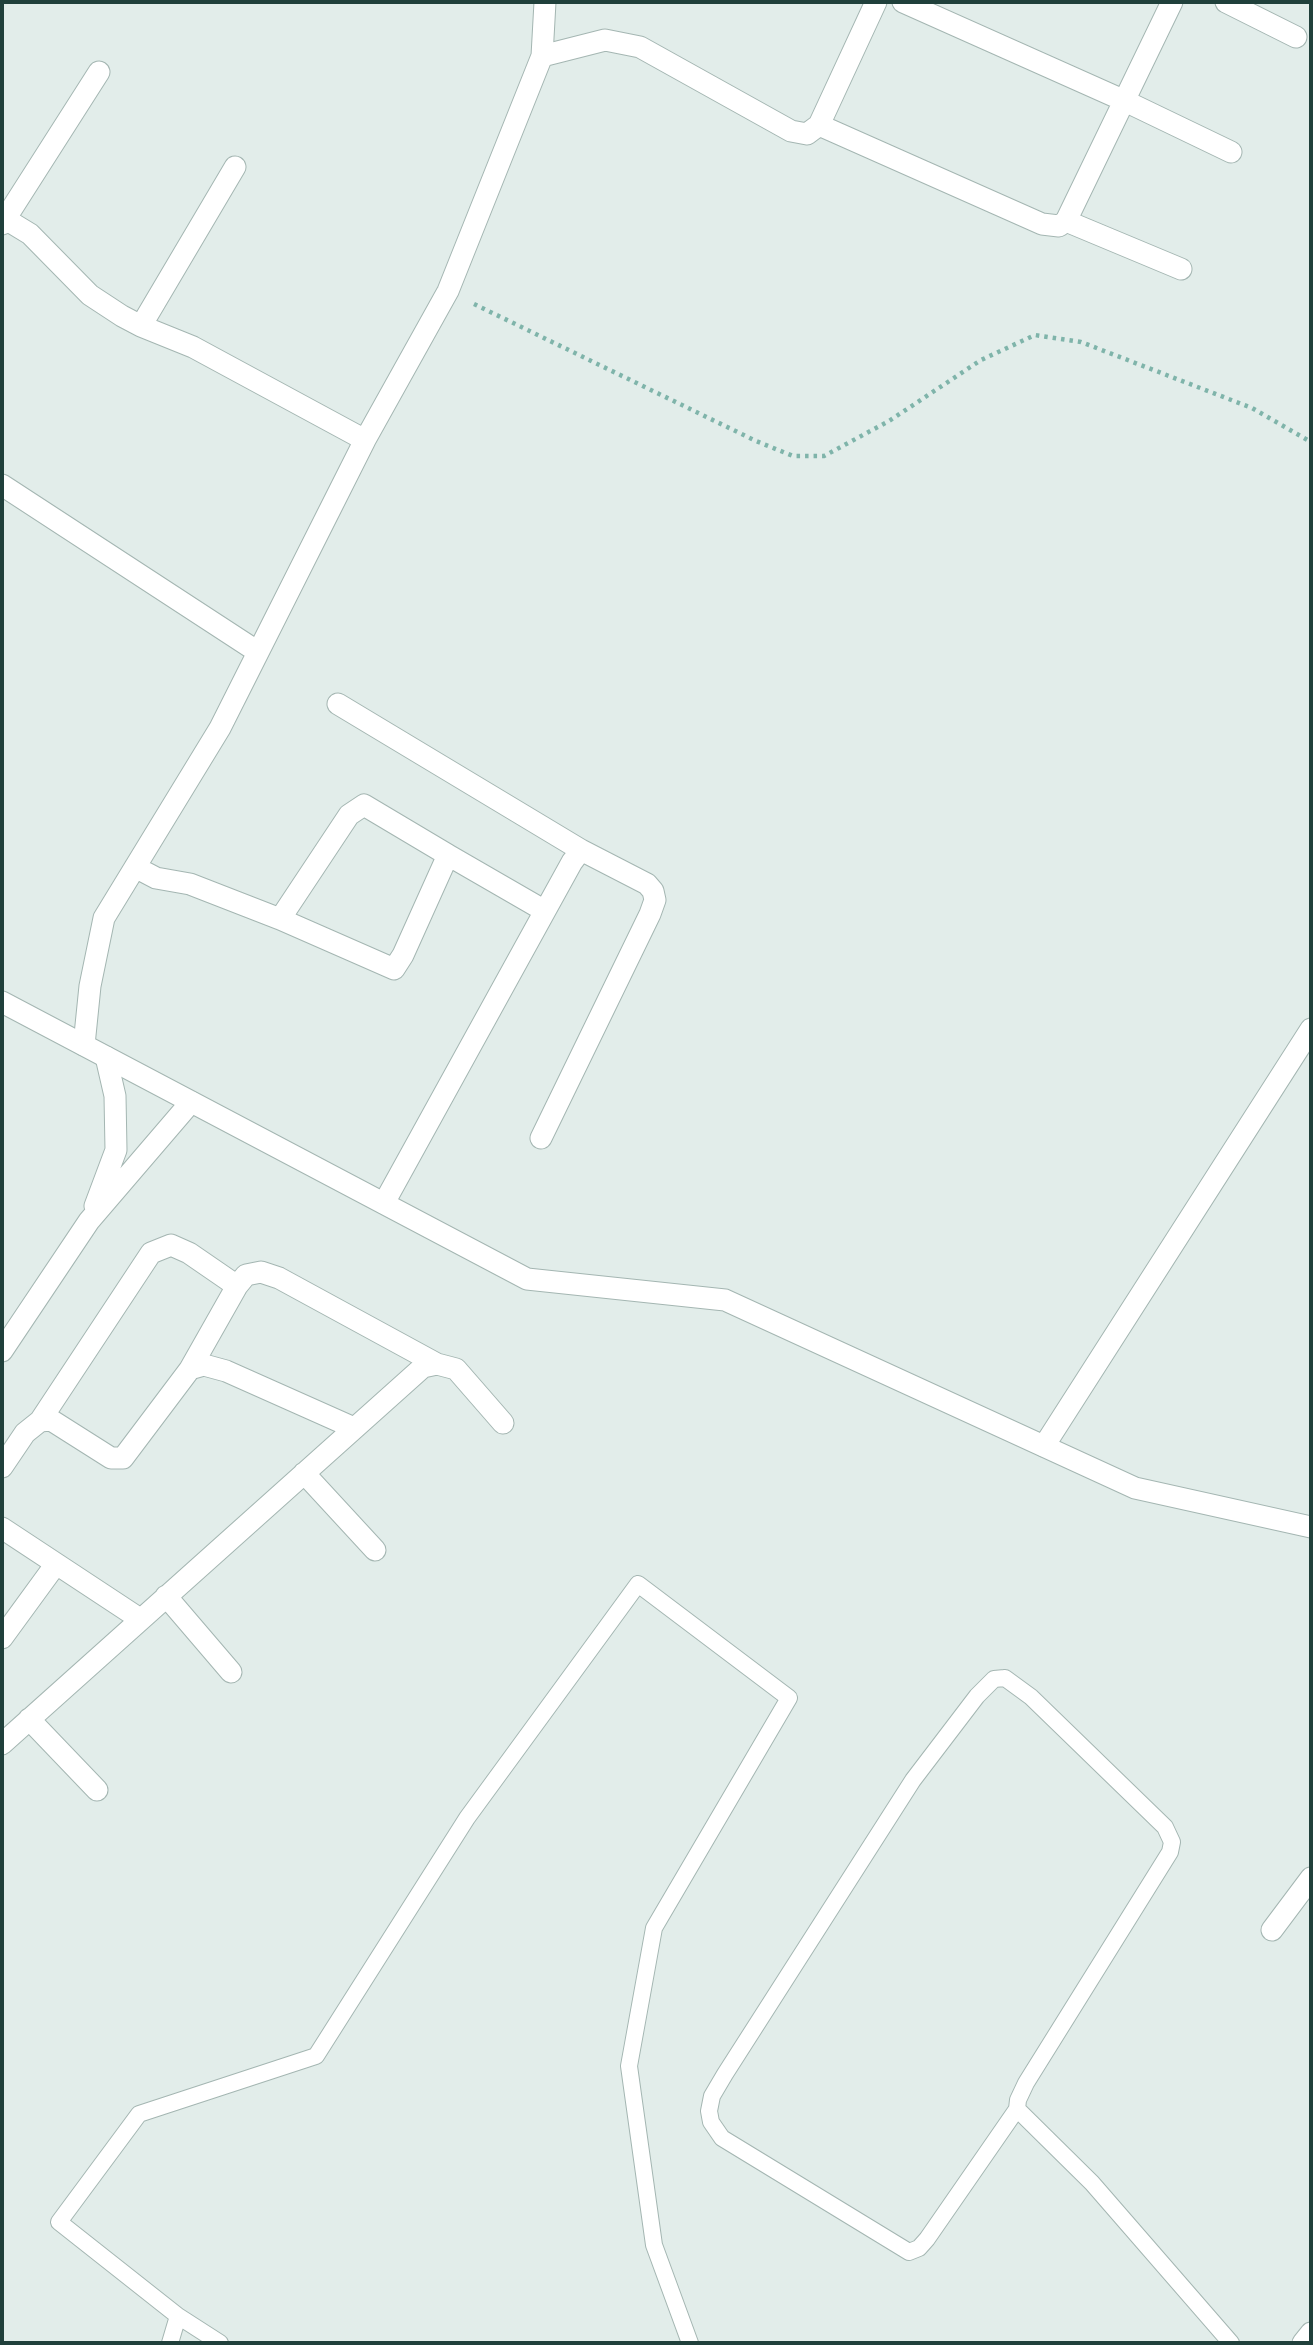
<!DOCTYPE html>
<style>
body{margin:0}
#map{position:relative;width:1313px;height:2345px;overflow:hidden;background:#e2edea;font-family:"Roboto Condensed",sans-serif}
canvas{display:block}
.frame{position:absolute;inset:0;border:4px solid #20403b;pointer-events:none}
</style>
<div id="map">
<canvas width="1313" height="2345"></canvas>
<div class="frame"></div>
</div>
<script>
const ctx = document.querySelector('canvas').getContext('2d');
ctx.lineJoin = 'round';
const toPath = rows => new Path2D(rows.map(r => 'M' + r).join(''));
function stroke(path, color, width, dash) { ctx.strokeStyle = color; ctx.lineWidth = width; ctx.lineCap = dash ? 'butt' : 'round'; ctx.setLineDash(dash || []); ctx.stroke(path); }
const path = toPath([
 [474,304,756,441,793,456,824,456,889,421,981,360,1035,335,1081,342,1252,408,1311,442]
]);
const service = toPath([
 [1005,1678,1031,1697,1165,1827,1172,1842,1170,1852,1026,2083,1018,2100,1017,2109,927,2239,919,2248,909,2252,722,2138,711,2122,709,2111,712,2096,725,2074,913,1780,977,1696,994,1679,1005,1678],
 [1017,2109,1092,2183,1231,2343],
 [178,2316,220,2343],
 [170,2343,178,2316,59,2222,139,2114,316,2056,467,1818,638,1584,789,1698,654,1928,629,2066,654,2245,690,2343]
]);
const minor = toPath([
 [903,2,1125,101,1231,152],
 [1226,2,1296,37],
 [542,56,605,40,640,47,791,131,807,134,819,125,876,2],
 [819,125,1042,224,1059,226,1066,221,1172,2],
 [2,217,30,234,90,295,122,316,141,326,193,347,365,440],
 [1066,221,1181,269],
 [2,224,99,72],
 [141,326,235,167],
 [2,485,258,652],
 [338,704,581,850],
 [135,867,156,878,190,884,280,919,394,969,403,955,448,855,545,911],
 [280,919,349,815,364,805,448,855],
 [84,1045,90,986,104,918,220,728,365,440,448,291,542,56,545,2],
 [384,1203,572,862,581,850,647,884,653,891,655,900,650,914,541,1138],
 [95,1206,116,1150,115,1096,106,1057],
 [2,1351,89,1221,191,1102],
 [190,1369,237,1286,246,1275,261,1272,279,1278,437,1364],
 [40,1421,151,1253,171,1245,189,1253,237,1286],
 [1044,1446,1311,1029],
 [2,1467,25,1433,40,1421,51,1420,111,1458,123,1458,190,1369,204,1365,226,1371,354,1428],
 [304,1473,375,1550],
 [2,1528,140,1619],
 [166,1596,231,1672],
 [2,1638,56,1564],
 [29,1719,97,1790],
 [2,1744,423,1367,437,1364,456,1369,503,1423],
 [1272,1930,1311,1878]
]);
const tertiary = toPath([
 [2,1002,527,1279,725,1300,1135,1488,1311,1527],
 [1303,2343,1311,2333]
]);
stroke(service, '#a4b6b2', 18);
stroke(minor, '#a4b6b2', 23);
stroke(tertiary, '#a4b6b2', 23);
stroke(path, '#7fb4aa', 4.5, [3.5, 5]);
stroke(service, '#fff', 16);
stroke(minor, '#fff', 21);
stroke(tertiary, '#fff', 21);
</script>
